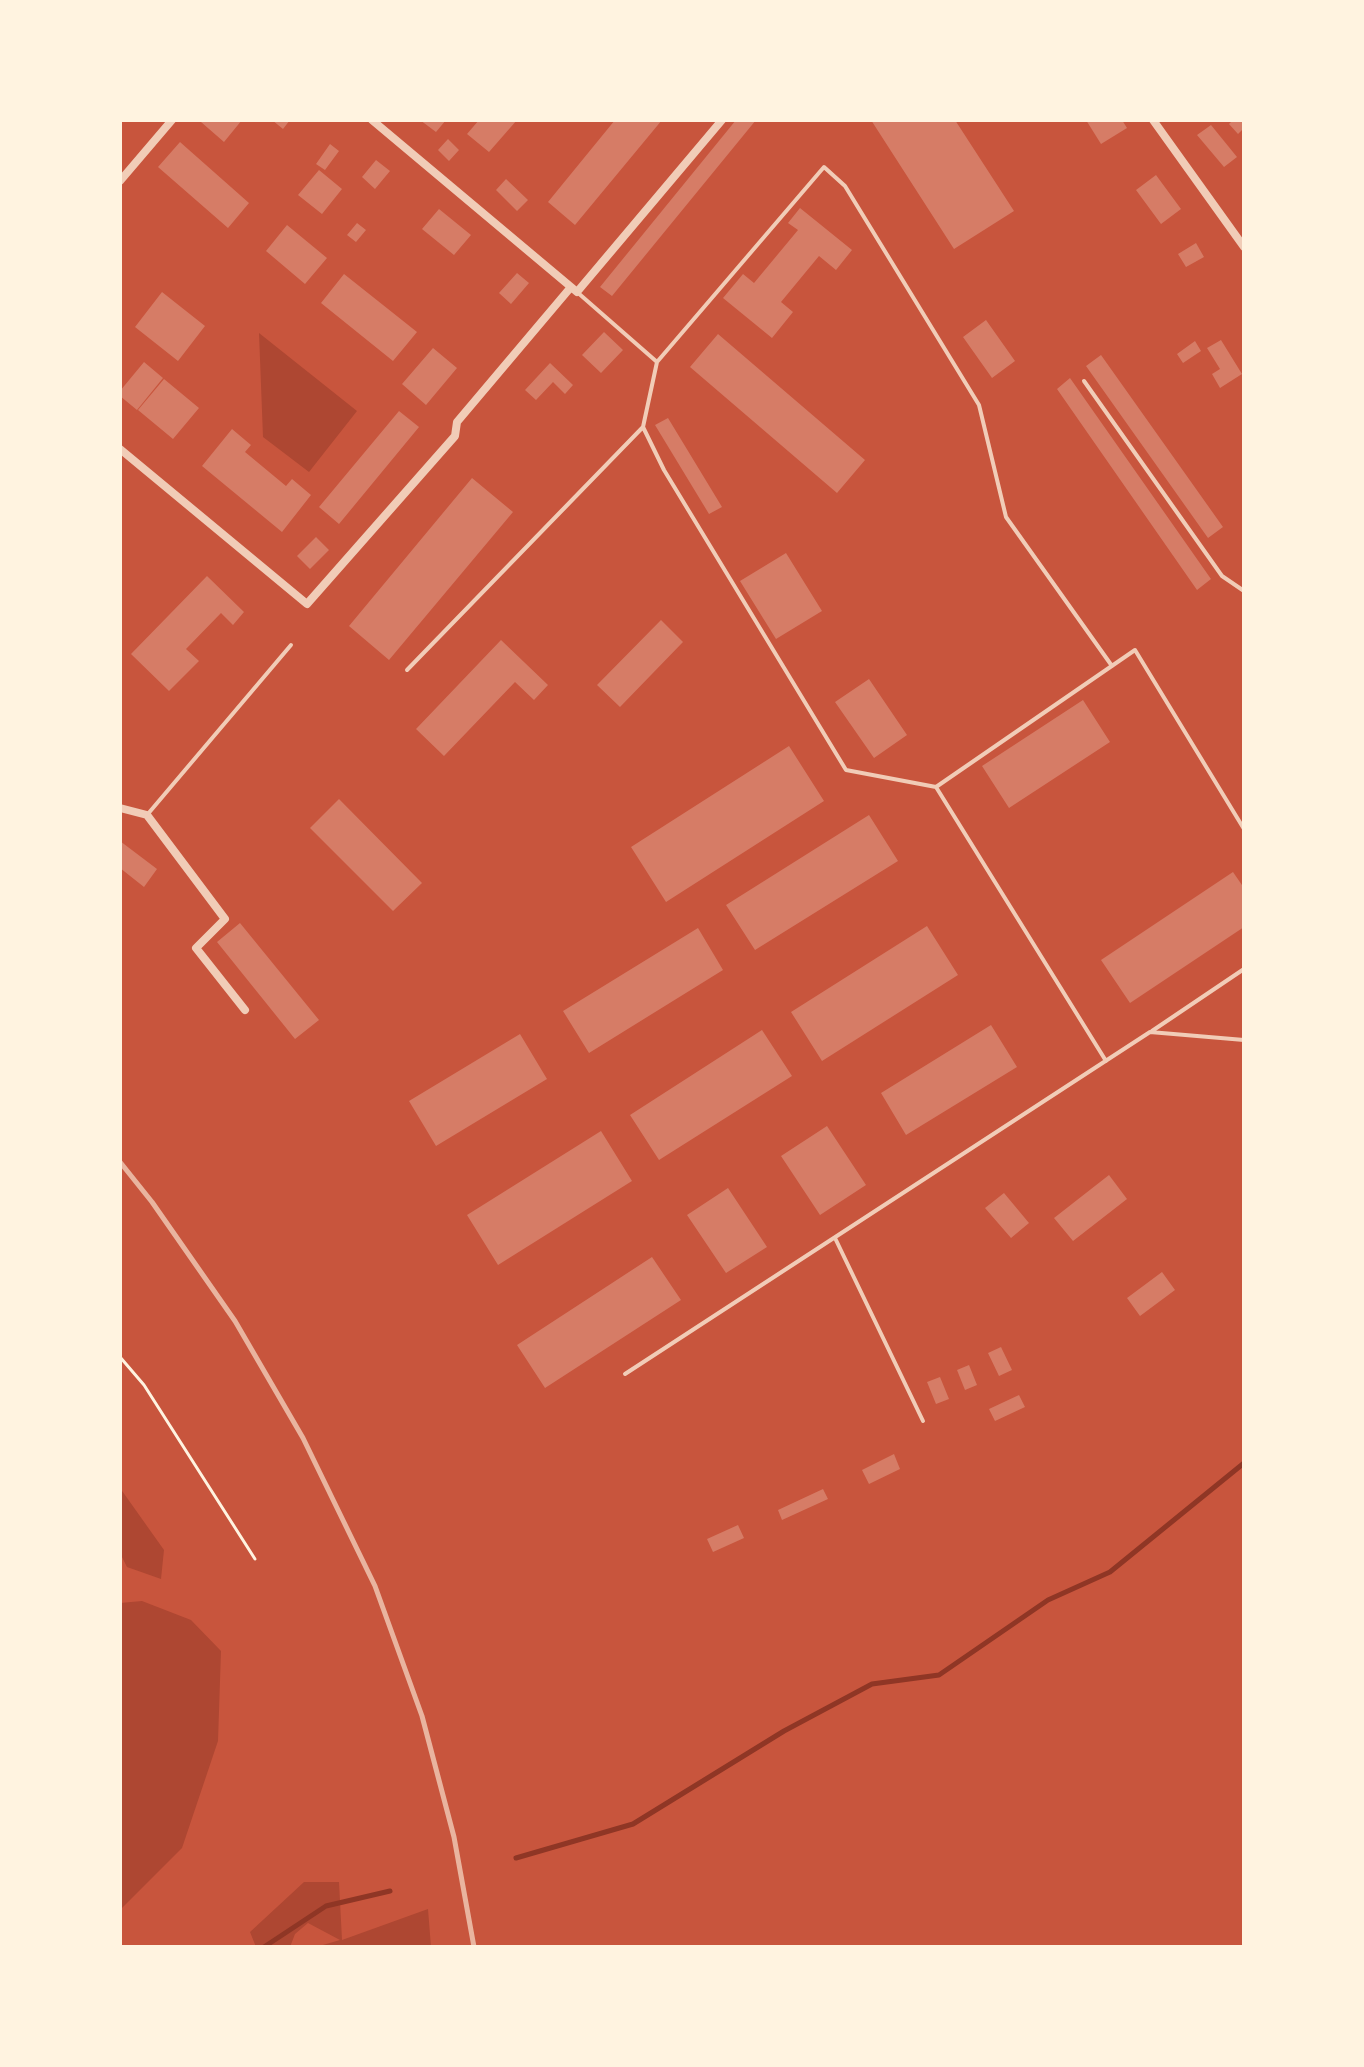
<!DOCTYPE html>
<style>
body{margin:0}
#map{position:relative;width:1364px;height:2067px;overflow:hidden;background:#c8553d;font-family:Ubuntu,sans-serif}
canvas{display:block}
.frame{position:absolute;inset:0;border:122px solid #fff3e0;pointer-events:none}
</style>
<div id="map">
<canvas width="1364" height="2067"></canvas>
<div class="frame"></div>
</div>
<script>
const ctx = document.querySelector('canvas').getContext('2d');
ctx.lineJoin = 'round';
function fill(path, color) { ctx.fillStyle = color; ctx.fill(path, 'evenodd'); }
const toPath = rows => new Path2D(rows.map(r => 'M' + r).join(''));
function stroke(path, color, width, dash) { ctx.strokeStyle = color; ctx.lineWidth = width; ctx.lineCap = dash ? 'butt' : 'round'; ctx.setLineDash(dash || []); ctx.stroke(path); }
const green = toPath([
 [259,333,357,411,309,472,263,437],
 [120,1488,164,1550,161,1579,127,1567,120,1553],
 [142,1601,191,1620,221,1651,218,1741,182,1848,120,1910,120,1603],
 [304,1882,339,1882,342,1940,428,1909,431,1947,316,1947,340,1940,308,1923,295,1934,290,1947,256,1947,250,1932]
]);
const stream = toPath([
 [516,1858,633,1824,784,1731,872,1684,939,1675,1048,1600,1110,1572,1244,1463],
 [264,1947,326,1906,390,1891]
]);
const building = toPath([
 [203,120,242,120,224,142,201,122],
 [272,120,290,120,283,129],
 [420,120,446,120,436,132],
 [479,120,517,120,489,152,467,134],
 [615,120,662,120,575,225,548,202],
 [736,120,756,120,612,296,600,287],
 [871,120,955,120,1014,211,954,249],
 [1086,120,1122,120,1127,128,1101,144],
 [1233,120,1244,120,1244,128,1238,134,1229,124],
 [1211,125,1237,157,1224,167,1197,135],
 [448,139,459,150,449,161,438,150],
 [180,142,249,203,228,228,158,167],
 [330,144,339,151,325,170,316,164],
 [376,160,390,171,375,189,362,177],
 [319,170,342,189,322,214,298,195],
 [1156,175,1181,209,1161,224,1136,190],
 [506,179,528,200,517,211,496,190],
 [800,208,852,250,836,270,819,256,781,302,793,312,772,338,723,298,743,274,754,283,798,230,788,223],
 [439,209,471,235,454,255,422,229],
 [357,223,366,230,356,242,347,235],
 [287,225,327,258,305,284,266,251],
 [1196,243,1204,257,1186,267,1178,254],
 [517,273,529,283,511,304,499,293],
 [344,274,417,332,393,361,321,303],
 [162,292,205,326,178,361,135,327],
 [986,320,1015,361,992,378,963,337],
 [604,332,623,350,601,373,582,355],
 [718,334,865,460,837,493,690,367],
 [1221,340,1242,374,1220,388,1212,374,1220,369,1207,348],
 [1195,341,1201,351,1183,363,1177,354],
 [433,348,457,368,426,405,402,384],
 [1101,355,1223,527,1208,538,1086,366],
 [144,362,163,378,137,410,120,396,120,391],
 [550,363,573,385,565,394,553,382,536,400,525,390],
 [1070,378,1211,579,1197,590,1057,389],
 [164,379,199,408,173,439,138,410],
 [399,411,419,427,339,524,319,507],
 [668,418,722,507,709,514,655,425],
 [232,429,251,445,245,452,286,486,292,479,311,495,282,532,202,466],
 [472,478,513,512,389,660,349,626],
 [316,537,329,550,310,569,297,556],
 [786,553,822,611,776,639,740,581],
 [207,576,244,612,233,625,221,613,186,649,199,661,169,691,131,654],
 [661,620,683,642,620,707,597,685],
 [501,640,548,685,534,700,515,682,444,756,416,729],
 [869,679,907,735,874,758,835,702],
 [1083,700,1110,742,1009,808,982,766],
 [789,746,824,801,666,902,631,847],
 [339,799,422,883,393,911,310,828],
 [869,815,898,861,755,950,726,905],
 [120,841,157,869,144,887,120,868],
 [1233,872,1244,888,1244,927,1130,1003,1101,960],
 [240,923,319,1020,295,1039,217,942],
 [927,926,958,975,822,1061,791,1012],
 [698,928,723,970,589,1053,563,1011],
 [991,1025,1017,1067,906,1135,881,1093],
 [762,1030,792,1076,659,1160,630,1115],
 [520,1034,547,1079,436,1146,409,1101],
 [827,1126,866,1185,820,1215,781,1156],
 [601,1131,632,1181,498,1265,467,1215],
 [1109,1175,1127,1199,1073,1241,1054,1218],
 [728,1188,767,1247,726,1273,687,1215],
 [1004,1193,1029,1223,1011,1238,985,1208],
 [652,1257,681,1300,545,1388,517,1345],
 [1162,1272,1175,1290,1140,1316,1127,1298],
 [1001,1347,1012,1370,999,1376,988,1353],
 [969,1365,977,1385,965,1390,957,1370],
 [940,1377,949,1399,936,1404,927,1382],
 [1019,1395,1025,1407,995,1421,989,1409],
 [894,1454,900,1469,869,1484,862,1470],
 [823,1489,828,1499,782,1520,778,1510],
 [738,1525,744,1538,713,1552,707,1539]
]);
const path = toPath([
 [120,1357,144,1385,255,1559]
]);
const service = toPath([
 [577,292,657,362,824,167,845,186,979,405,1006,517,1112,666],
 [1084,381,1222,576,1244,591],
 [643,427,664,470,846,770,936,787,1106,1061],
 [407,670,643,427,657,362],
 [936,787,1135,650,1244,829],
 [147,815,291,645],
 [1152,1031,1244,969],
 [835,1238,923,1421],
 [625,1374,1150,1032,1244,1040]
]);
const minor = toPath([
 [372,120,577,292,722,120],
 [1153,120,1244,247],
 [120,181,172,120],
 [120,449,307,604,455,436,457,422,571,287],
 [120,808,147,815,225,919,196,948,245,1010]
]);
const rail = toPath([
 [120,1162,152,1202,235,1321,303,1438,375,1586,422,1716,454,1837,474,1947]
]);
fill(green, '#ae4732');
stroke(stream, '#8f3625', 5);
fill(building, '#d67c66');
stroke(path, '#fff3e0', 3);
stroke(service, '#f1ccb7', 4);
stroke(minor, '#f1ccb7', 8);
stroke(rail, '#e9b49f', 5);
</script>
